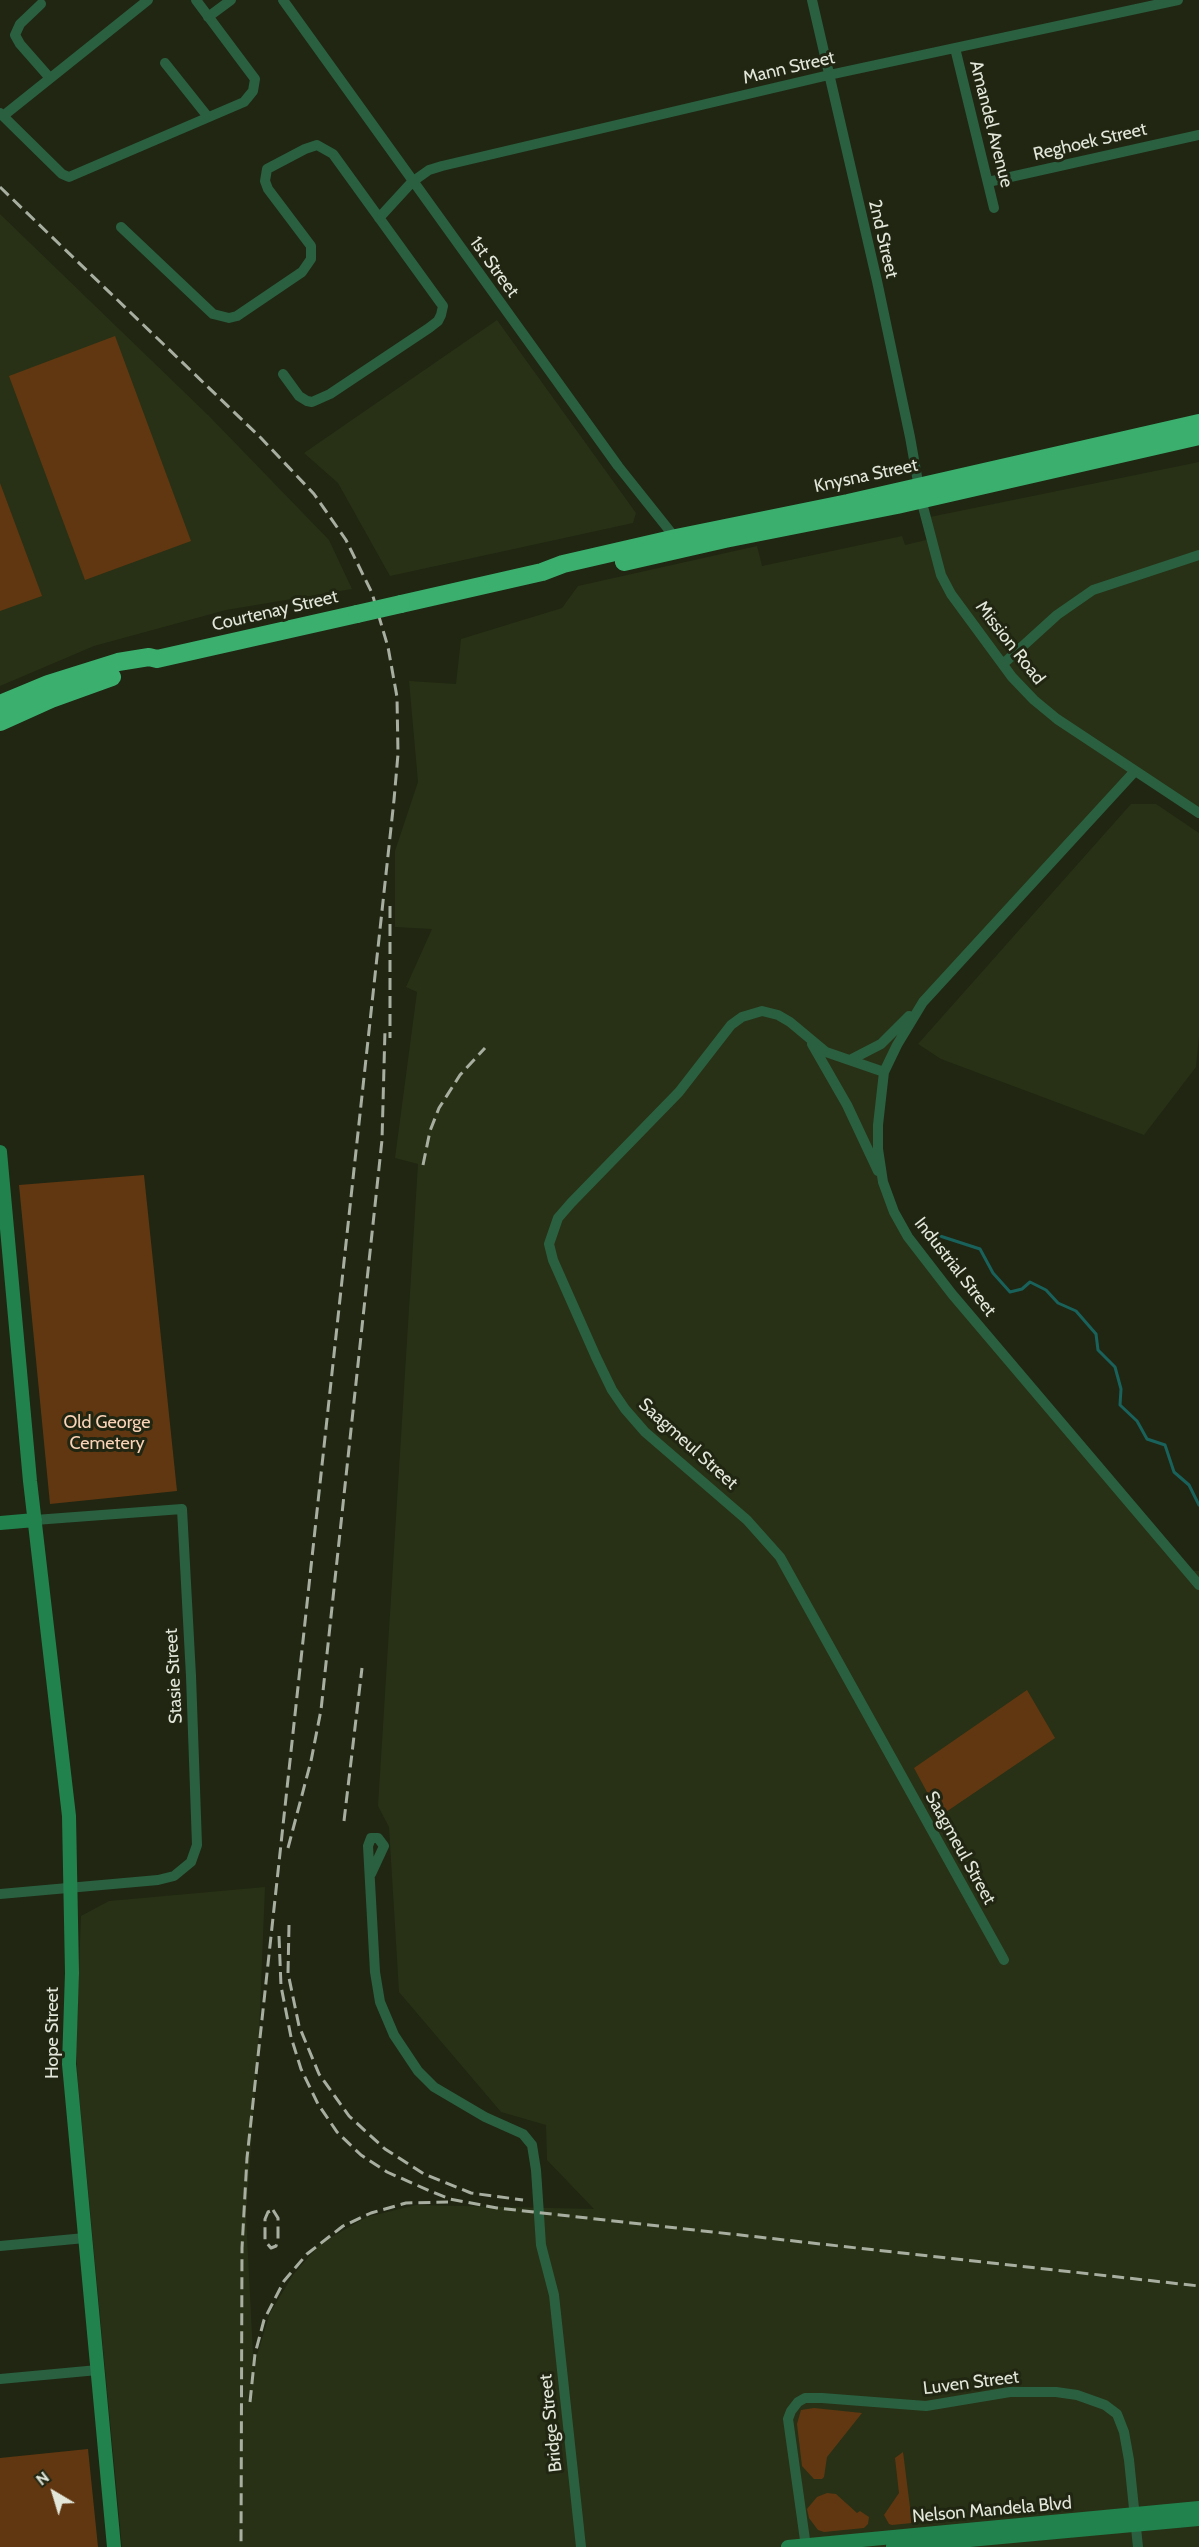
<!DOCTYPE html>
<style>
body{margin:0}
#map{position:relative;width:1199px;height:2547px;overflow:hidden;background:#202612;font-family:Cabin,sans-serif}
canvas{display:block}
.north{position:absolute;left:24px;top:2463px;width:60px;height:60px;-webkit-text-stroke:4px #202612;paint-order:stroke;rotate:322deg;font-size:16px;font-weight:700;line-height:24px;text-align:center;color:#e2e7da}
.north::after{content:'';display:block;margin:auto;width:21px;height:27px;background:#e2e7da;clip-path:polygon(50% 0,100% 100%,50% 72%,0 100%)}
</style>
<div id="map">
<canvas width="1199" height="2547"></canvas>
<div class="north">N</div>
</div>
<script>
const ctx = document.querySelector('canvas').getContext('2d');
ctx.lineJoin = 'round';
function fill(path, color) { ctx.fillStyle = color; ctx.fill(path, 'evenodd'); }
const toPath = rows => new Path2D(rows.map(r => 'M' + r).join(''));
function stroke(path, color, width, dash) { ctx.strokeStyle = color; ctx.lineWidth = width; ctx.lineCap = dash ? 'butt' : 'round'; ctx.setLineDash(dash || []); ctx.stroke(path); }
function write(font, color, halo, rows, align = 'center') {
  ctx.font = font + ' Cabin,sans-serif'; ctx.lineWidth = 6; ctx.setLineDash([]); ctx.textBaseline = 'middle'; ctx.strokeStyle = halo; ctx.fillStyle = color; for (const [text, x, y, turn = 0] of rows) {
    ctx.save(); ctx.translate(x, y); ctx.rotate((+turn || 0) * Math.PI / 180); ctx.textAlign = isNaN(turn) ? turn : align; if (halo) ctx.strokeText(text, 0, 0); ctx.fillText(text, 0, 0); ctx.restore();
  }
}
const built = toPath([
 [0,214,210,417,329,540,352,589,226,610,94,646,0,686],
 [497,320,636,513,633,523,390,576,338,483,304,453],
 [1199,462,1199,813,1136,771,923,1002,884,1072,878,1125,883,1182,908,1237,1187,1571,1199,1571,1199,2547,122,2547,78,2084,76,2051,81,1916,109,1901,265,1887,259,2035,246,2215,254,2374,257,2355,270,2313,293,2275,321,2243,367,2217,416,2205,594,2209,547,2160,546,2125,501,2112,399,1992,389,1827,378,1806,418,1164,395,1158,417,992,406,987,432,929,395,927,395,851,418,782,409,681,456,684,461,639,562,608,578,586,757,546,762,566,902,536,905,545,930,539,925,518],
 [1131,804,1156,804,1199,833,1199,1036,1196,1067,1144,1135,941,1059,918,1044]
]);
const green = toPath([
 [115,336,191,541,85,580,9,376],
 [0,483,42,596,0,611],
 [144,1175,177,1491,50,1504,19,1185],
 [1027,1690,1055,1738,940,1816,914,1768],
 [814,2408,862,2413,827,2457,824,2477,822,2479,814,2479,802,2466,797,2424,801,2410],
 [88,2449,98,2547,0,2547,0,2458],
 [903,2452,912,2523,892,2525,889,2524,884,2515,899,2493,895,2458],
 [827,2493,836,2494,857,2513,860,2511,869,2517,868,2524,864,2528,824,2532,818,2530,809,2518,807,2509,817,2497]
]);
const stream = toPath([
 [915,1222,940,1236,980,1249,993,1273,1010,1292,1022,1289,1030,1282,1046,1290,1058,1303,1076,1311,1096,1334,1098,1350,1115,1367,1121,1389,1120,1405,1137,1421,1147,1439,1165,1445,1174,1472,1189,1485,1199,1505]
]);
const street = toPath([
 [283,0,618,466,677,540],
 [812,0,877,281,910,437,921,499,941,575,951,594,1012,677,1034,700,1057,719,1199,813],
 [41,4,20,24,15,35,20,44,49,77],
 [208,17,231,0],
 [955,48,994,208],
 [165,63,208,117],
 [0,113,62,174,69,177,244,102,253,91,255,79,196,0],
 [3,116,148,0],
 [988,182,1199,135],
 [379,218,412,182,429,170,442,166,829,75,1178,0],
 [121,227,213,314,229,318,237,316,302,272,311,259,311,246,268,189,265,181,267,169,305,149,317,145,333,154,440,302,443,306,441,315,438,321,429,328,330,394,312,402,307,401,299,396,283,374],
 [1003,664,1057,615,1093,590,1199,555],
 [1135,771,923,1002,897,1045,884,1072,878,1125,878,1149,883,1182,894,1212,908,1237,952,1294,1199,1585],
 [812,1044,847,1105,878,1171],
 [850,1060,881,1044,909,1016],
 [884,1072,826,1052,790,1022,778,1015,762,1011,742,1017,731,1025,679,1092,571,1203,558,1218,549,1244,553,1260,596,1357,612,1390,625,1409,645,1432,747,1520,780,1557,1004,1960],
 [371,1874,384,1846,378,1838,371,1838,368,1846,375,1972,380,2002,394,2035,418,2071,434,2087,485,2117,523,2134,532,2145,536,2170,541,2245,554,2295,581,2547],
 [0,1894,158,1880,174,1876,191,1862,197,1845,191,1676,182,1509,35,1520],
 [0,2246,85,2238],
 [0,2379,98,2370],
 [806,2547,788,2419,791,2411,798,2402,805,2398,822,2398,926,2406,1010,2392,1056,2392,1077,2395,1105,2405,1117,2414,1124,2432,1129,2460,1138,2547]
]);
const secondary = toPath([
 [0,1152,30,1481,69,1816,72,1973,69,2064,114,2547],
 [0,1523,35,1520],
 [788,2547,1199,2508],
 [893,2547,1199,2519]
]);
const highway = toPath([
 [624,562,725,539,897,505,1199,436],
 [401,604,542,572,563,564,676,538,848,503,1199,423],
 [0,704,48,684,118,662,149,657,157,659,357,614],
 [0,722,51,699,112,677]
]);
const rail = toPath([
 [0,187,261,438,314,494,346,540,372,593,388,647,397,697,398,754,394,800,247,2158,242,2248,241,2547],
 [390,906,390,1038],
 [423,1165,430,1131,439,1108,460,1075,485,1048],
 [344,1821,362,1668],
 [288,1848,311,1761,321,1710,382,1140,385,1030],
 [289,1925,288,1973,299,2026,319,2074,349,2116,385,2149,424,2174,471,2193,523,2200],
 [279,1936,281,1986,291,2037,301,2069,318,2104,337,2132,361,2155,387,2172,430,2191,450,2199,497,2208,1199,2286],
 [273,2210,278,2218,278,2239,276,2246,271,2248,265,2241,265,2219,268,2212,273,2210],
 [250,2402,255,2354,264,2320,284,2281,307,2254,343,2226,371,2213,406,2203,448,2202]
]);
const highwayBridge = toPath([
 [357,614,401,604]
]);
const streetNames = [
 ["Mann Street",789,68,-13],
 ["Amandel Avenue",991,124,76],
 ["Reghoek Street",1090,142,-13],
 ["2nd Street",883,239,77],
 ["1st Street",494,267,54],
 ["Knysna Street",866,476,-12],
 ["Courtenay Street",275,611,-13],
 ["Mission Road",1010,643,52],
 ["Industrial Street",955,1267,52],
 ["Saagmeul Street",688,1444,42],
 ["Stasie Street",174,1676,-93],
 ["Saagmeul Street",960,1848,61],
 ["Hope Street",53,2033,-90],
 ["Luven Street",971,2383,-7],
 ["Bridge Street",551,2423,-96],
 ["Nelson Mandela Blvd",992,2510,-5]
];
const parkNames = [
 ["Old George",107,1423],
 ["Cemetery",107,1444]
];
fill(built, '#283115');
fill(green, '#613711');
stroke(stream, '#19625c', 3);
stroke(street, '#2a6040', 10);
stroke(secondary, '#21824e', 14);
stroke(highway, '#3baf6e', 18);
stroke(rail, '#a9afa0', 3, [12, 6]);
stroke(highwayBridge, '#3baf6e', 18);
write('18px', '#e2e7da', '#202612', streetNames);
write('18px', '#fad3b6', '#202612', parkNames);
</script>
